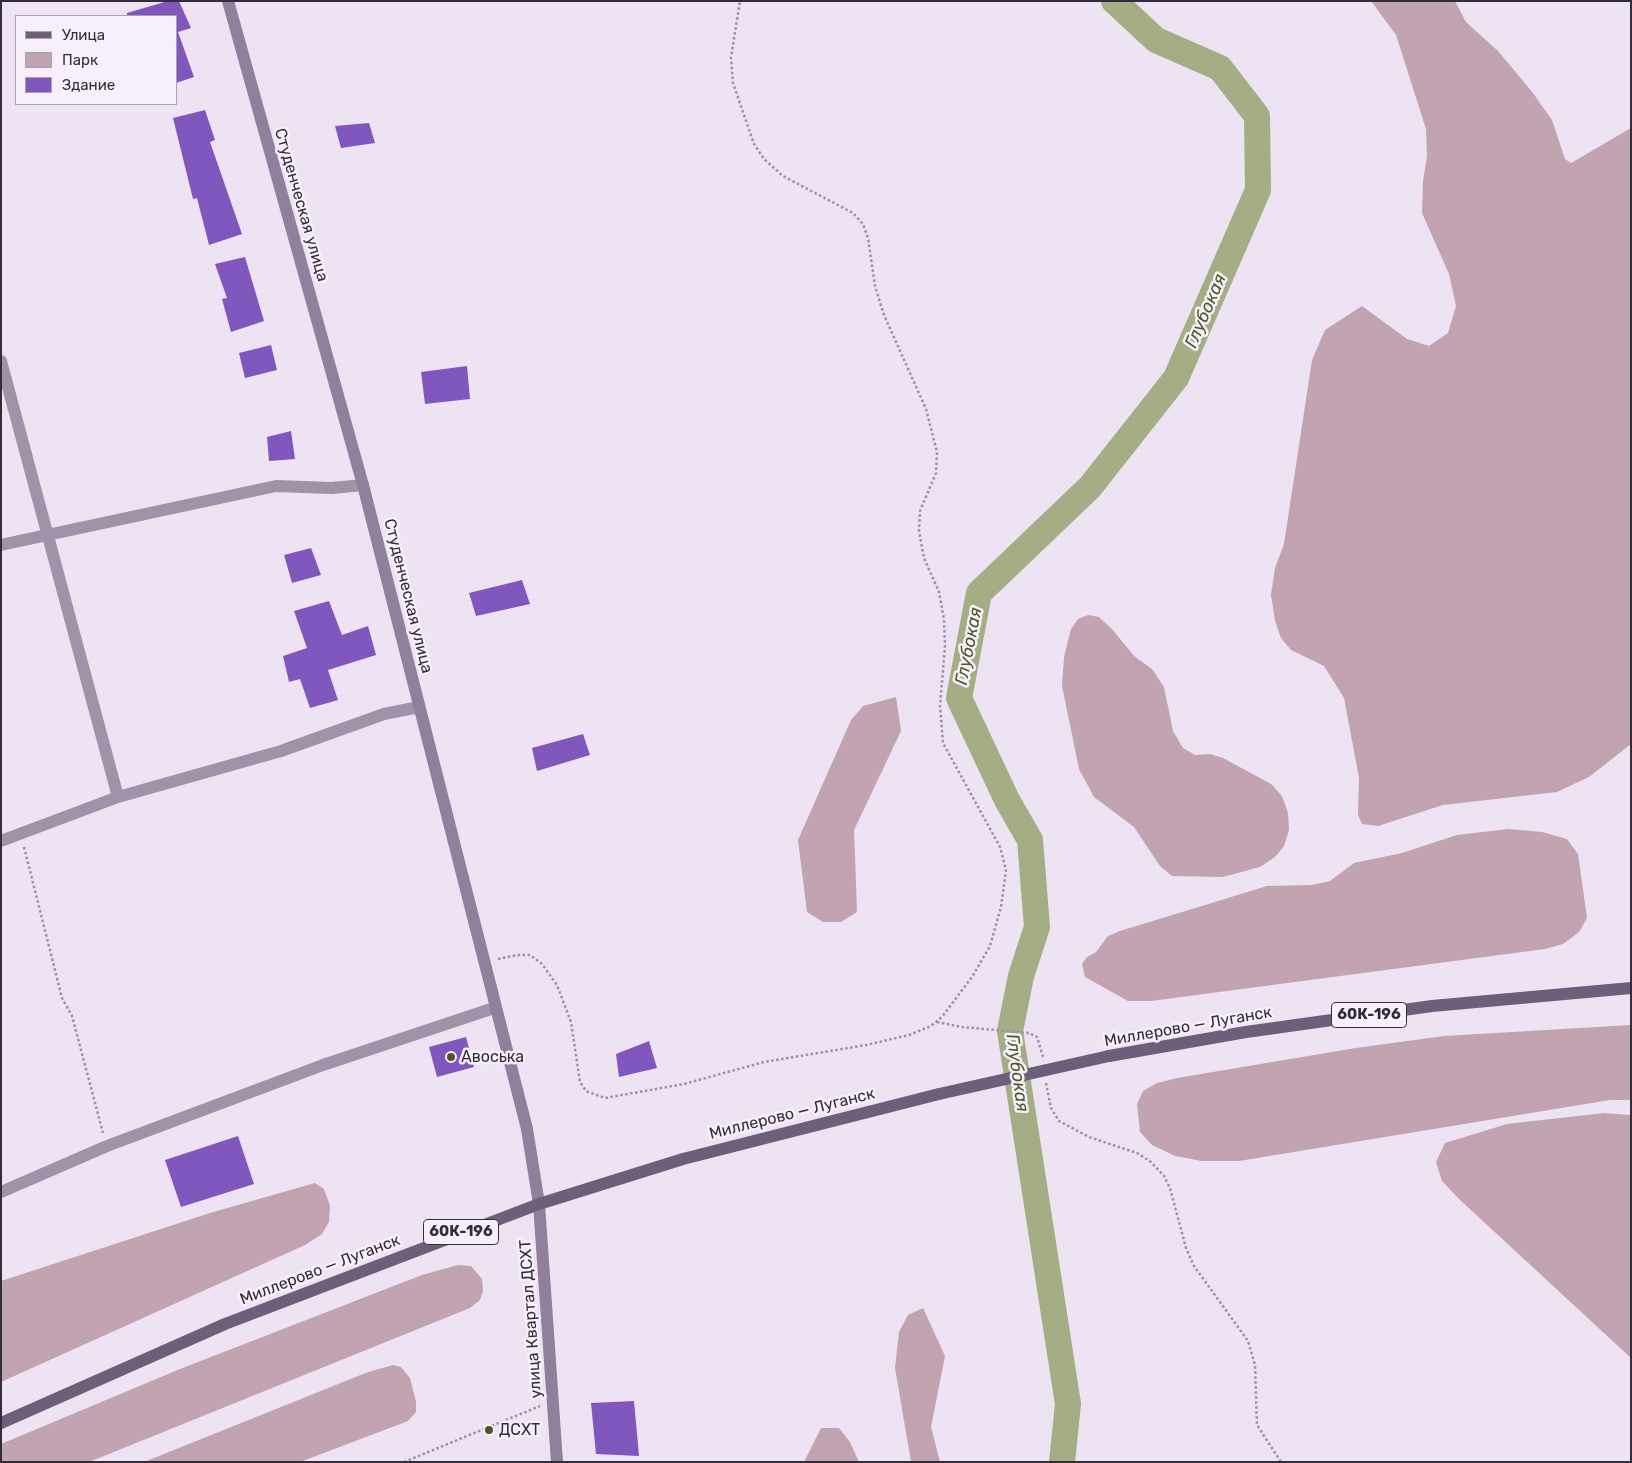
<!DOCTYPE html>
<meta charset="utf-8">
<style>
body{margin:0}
#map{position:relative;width:1632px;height:1463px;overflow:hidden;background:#eee3f2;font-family:Rubik,sans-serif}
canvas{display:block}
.frame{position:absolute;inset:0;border:2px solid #332c3a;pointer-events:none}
.legend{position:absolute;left:15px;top:15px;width:162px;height:90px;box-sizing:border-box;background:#f7effa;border:1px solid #a9a1ad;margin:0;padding:6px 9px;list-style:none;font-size:15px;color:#332c3a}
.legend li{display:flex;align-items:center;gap:10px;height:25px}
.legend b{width:25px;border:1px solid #a9a1ad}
</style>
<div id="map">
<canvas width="1632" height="1463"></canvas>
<div class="frame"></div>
<ul class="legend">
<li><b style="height:6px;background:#6d5f7a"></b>Улица</li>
<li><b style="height:14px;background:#c1a3b2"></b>Парк</li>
<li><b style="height:14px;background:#8156bd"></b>Здание</li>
</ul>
</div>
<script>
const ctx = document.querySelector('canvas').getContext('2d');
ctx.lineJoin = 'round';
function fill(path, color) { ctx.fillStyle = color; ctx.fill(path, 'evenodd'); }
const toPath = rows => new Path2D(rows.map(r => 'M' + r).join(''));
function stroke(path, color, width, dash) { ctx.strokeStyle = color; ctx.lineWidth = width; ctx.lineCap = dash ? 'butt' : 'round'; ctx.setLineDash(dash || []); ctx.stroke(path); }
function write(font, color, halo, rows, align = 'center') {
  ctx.font = font + ' Rubik,sans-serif'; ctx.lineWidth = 5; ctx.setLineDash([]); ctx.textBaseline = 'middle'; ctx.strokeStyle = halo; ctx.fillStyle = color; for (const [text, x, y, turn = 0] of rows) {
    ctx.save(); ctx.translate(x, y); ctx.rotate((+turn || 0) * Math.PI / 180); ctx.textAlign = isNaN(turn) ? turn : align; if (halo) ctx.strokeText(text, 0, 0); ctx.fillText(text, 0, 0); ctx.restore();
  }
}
const green = toPath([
 [1371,1,1455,1,1466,22,1498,51,1533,93,1552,120,1565,159,1571,163,1631,128,1631,744,1589,777,1557,792,1443,805,1378,826,1362,824,1358,815,1359,778,1344,698,1324,666,1291,650,1281,638,1275,621,1271,595,1275,568,1284,544,1312,360,1325,330,1362,306,1407,339,1429,346,1448,333,1456,306,1449,274,1422,213,1423,181,1427,156,1426,129,1396,35],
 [1088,615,1099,617,1112,629,1134,656,1152,669,1164,687,1173,731,1183,748,1195,755,1210,754,1223,758,1271,784,1282,796,1288,813,1289,830,1284,846,1275,857,1260,867,1223,877,1172,876,1160,866,1134,827,1094,797,1079,769,1062,686,1064,657,1071,629,1078,619],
 [896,697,901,731,854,830,857,912,841,922,823,922,807,912,798,840,851,720,863,706],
 [1508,829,1542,832,1567,839,1578,854,1587,918,1579,932,1563,944,1545,949,1151,1001,1128,1001,1085,977,1082,964,1087,957,1096,952,1108,936,1120,931,1267,886,1312,885,1330,881,1354,863,1402,853,1457,835],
 [1631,1025,1631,1100,1610,1100,1239,1161,1202,1161,1175,1156,1152,1145,1140,1132,1137,1104,1143,1091,1157,1083,1177,1078,1356,1048,1444,1036],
 [1604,1113,1631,1115,1631,1358,1459,1199,1442,1181,1436,1162,1445,1143,1507,1124],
 [315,1183,324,1189,330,1206,329,1222,322,1234,305,1245,1,1382,1,1281,210,1213],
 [458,1265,471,1266,482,1279,483,1291,480,1300,470,1308,89,1462,1,1462,1,1444,180,1369,422,1275],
 [923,1308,945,1356,931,1427,940,1462,911,1462,895,1368,899,1332,908,1315],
 [393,1365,401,1367,410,1378,416,1402,416,1412,408,1421,395,1426,300,1462,144,1462,368,1372],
 [821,1428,839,1428,850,1442,859,1462,804,1462]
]);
const river = toPath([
 [1062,1462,1068,1404,1010,1031,1021,976,1037,927,1030,840,1007,800,959,698,979,593,1090,487,1176,378,1258,190,1257,116,1220,68,1156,40,1114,1]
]);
const building = toPath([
 [168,1,179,1,191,28,178,32,194,77,176,83,176,16,127,16,127,13],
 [205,110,215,140,210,142,242,234,209,245,197,198,193,199,173,118],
 [369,123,375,143,341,148,335,126],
 [245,257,264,321,231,332,222,299,227,298,215,264],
 [271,345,277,370,245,378,239,353],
 [467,366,470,399,425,404,421,372],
 [291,431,295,459,269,461,267,437],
 [311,548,321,575,292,583,284,555],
 [522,580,530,604,476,616,469,593],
 [329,601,342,635,368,626,376,655,328,670,338,700,310,708,300,679,289,682,283,656,307,648,294,611],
 [583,734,590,755,537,771,532,748],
 [466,1037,474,1067,437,1077,429,1047],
 [649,1041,657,1068,619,1077,616,1054],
 [238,1136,254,1184,181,1207,165,1160],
 [634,1401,639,1456,596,1454,591,1403]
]);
const path = toPath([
 [24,847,62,998,72,1016,103,1133],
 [498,959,517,955,530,955,542,964,557,985,571,1022,580,1082,586,1091,605,1098,684,1084,764,1062,866,1045,909,1035,931,1026,942,1017,972,977,990,946,1001,907,1006,870,1000,847,943,743,940,706,945,646,944,619,939,592,924,558,919,531,920,511,936,473,937,452,926,409,884,315,875,286,868,238,863,224,853,213,783,176,764,159,754,144,733,83,731,57,740,1],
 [937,1022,962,1027,1029,1033,1037,1037,1043,1057],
 [1046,1083,1051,1108,1059,1121,1089,1137,1137,1153,1151,1162,1164,1176,1170,1188,1186,1248,1194,1266,1248,1341,1255,1365,1257,1425,1281,1462],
 [404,1462,540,1406]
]);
const street = toPath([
 [1,361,118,797],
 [1,545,276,486,332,488,363,485],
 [1,841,118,797,281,751,384,714,419,707],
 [1,1192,107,1146,323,1065,494,1008]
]);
const secondary = toPath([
 [228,1,363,485,527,1129,539,1204,557,1462]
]);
const primary = toPath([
 [1109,1056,1246,1032,1432,1006,1631,988],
 [1,1423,225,1324,539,1204,683,1159,939,1094]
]);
const primaryBridge = toPath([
 [939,1094,1109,1056]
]);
const markers = [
 [451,1057,5,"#4c5825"],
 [489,1430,5,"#4c5825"]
];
const shields = [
 [1369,1015,75],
 [461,1232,75]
];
const shieldNames = [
 ["60К-196",1369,1015],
 ["60К-196",461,1232]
];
const streetNames = [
 ["Студенческая улица",301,205,74],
 ["Студенческая улица",408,596,76],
 ["Миллерово — Луганск",1188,1027,-10],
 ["Миллерово — Луганск",792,1114,-14],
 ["Миллерово — Луганск",320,1270,-21],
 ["улица Квартал ДСХТ",531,1319,-94]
];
const poiNames = [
 ["Авоська",461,1057],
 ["ДСХТ",499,1430]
];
const waterNames = [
 ["Глубокая",1206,311,-67],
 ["Глубокая",969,646,-79],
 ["Глубокая",1017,1073,82]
];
fill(green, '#c1a3b2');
stroke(river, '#a4ad83', 26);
fill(building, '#8156bd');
stroke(path, '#9f8eaa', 2.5, [2.5, 2.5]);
stroke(street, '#a192aa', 12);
stroke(secondary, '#90809e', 12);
stroke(primary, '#6d5f7a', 12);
stroke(primaryBridge, '#6d5f7a', 12);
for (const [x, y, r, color] of markers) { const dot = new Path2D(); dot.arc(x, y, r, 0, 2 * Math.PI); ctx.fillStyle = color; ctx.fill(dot); stroke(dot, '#f7effa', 2); }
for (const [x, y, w] of shields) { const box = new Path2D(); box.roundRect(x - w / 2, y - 12.5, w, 25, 4); ctx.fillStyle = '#f7effa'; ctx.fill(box); stroke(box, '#332c3a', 1); }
write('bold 15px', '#332c3a', null, shieldNames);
write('16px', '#332c3a', '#f7effa', streetNames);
write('16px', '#332c3a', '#f7effa', poiNames, 'left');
write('italic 18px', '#4c5825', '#f7effa', waterNames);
</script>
